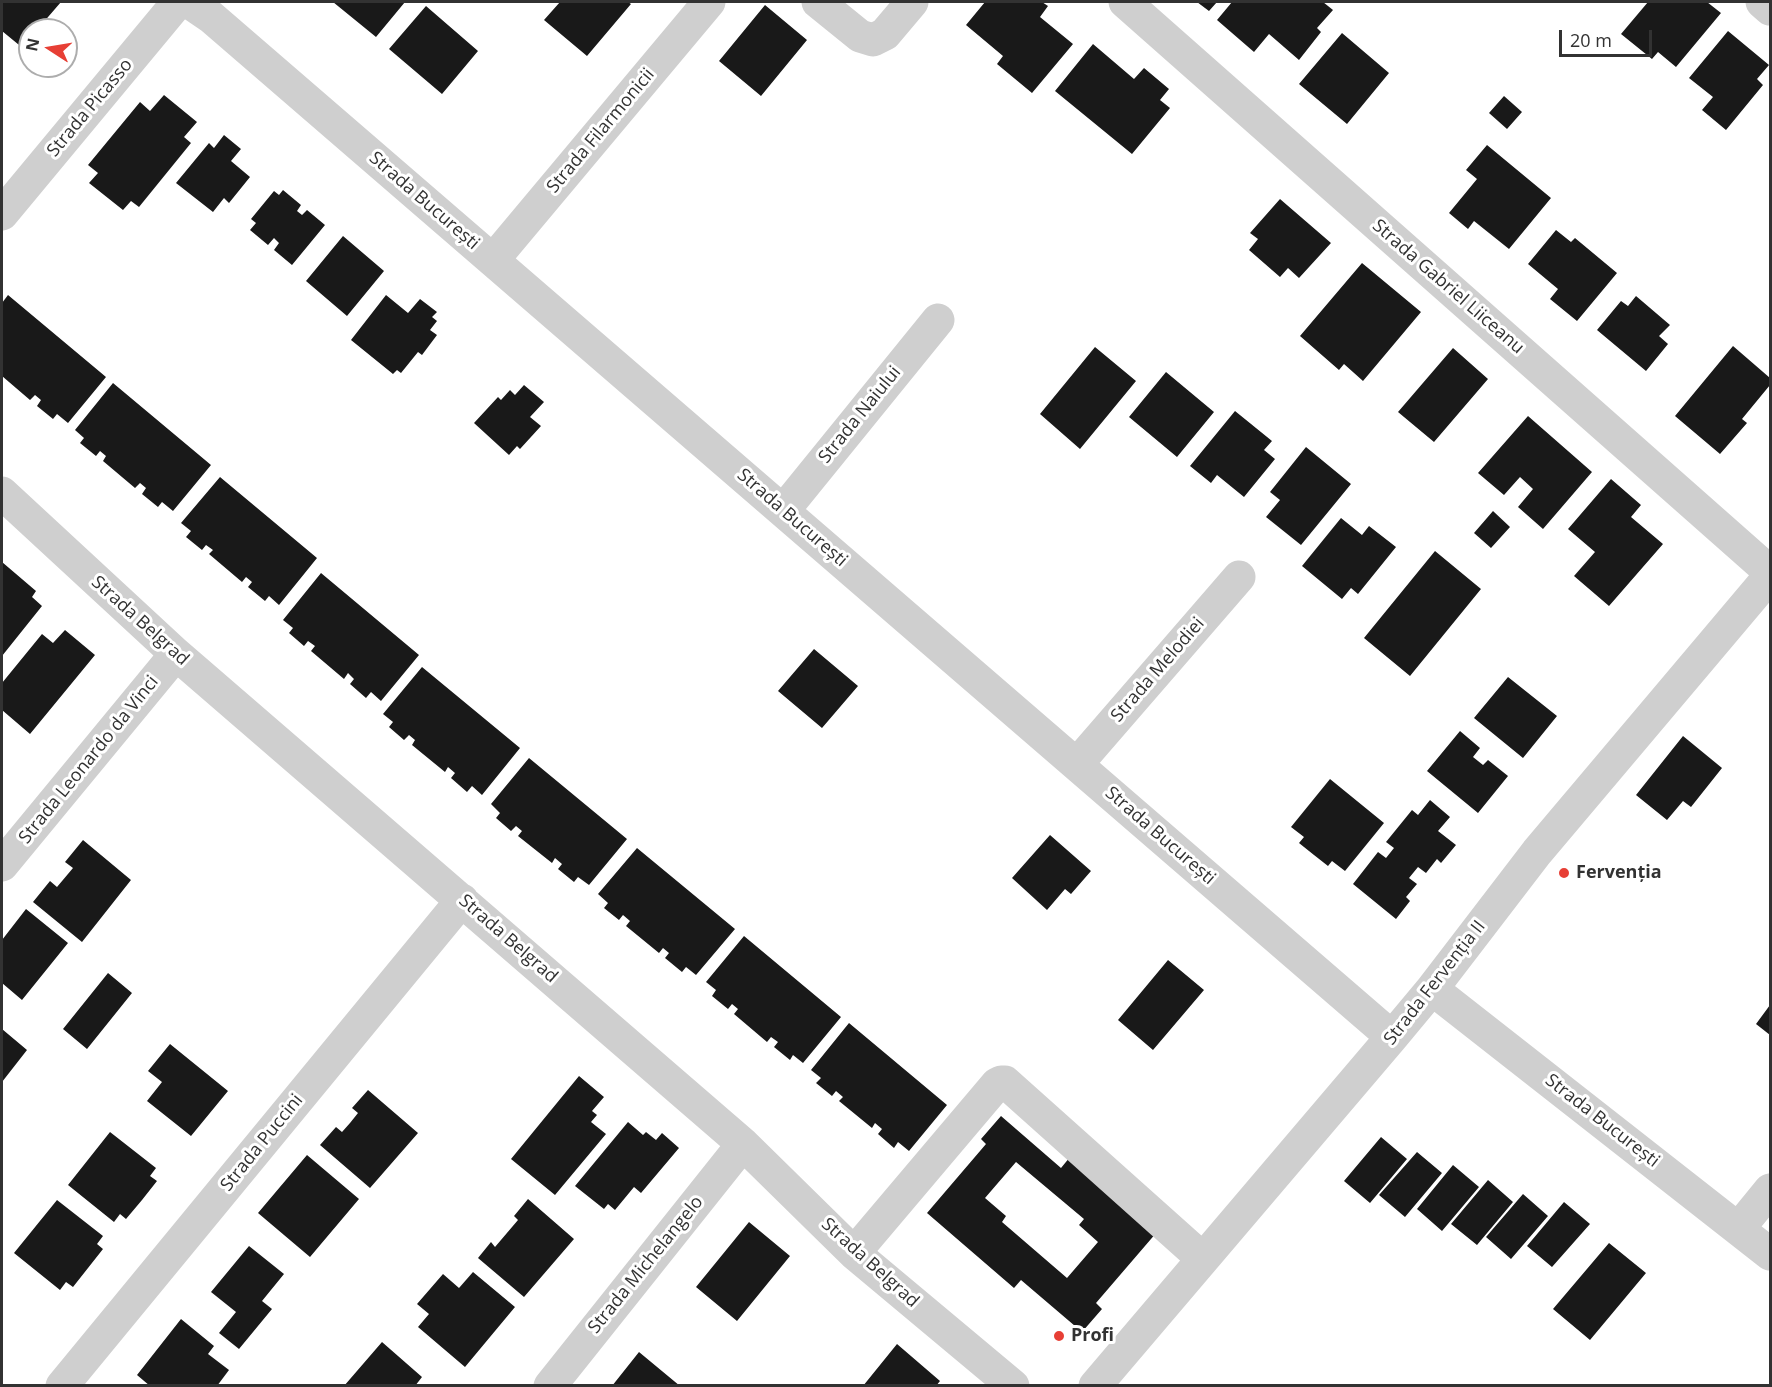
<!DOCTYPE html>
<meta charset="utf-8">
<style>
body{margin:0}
#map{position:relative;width:1772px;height:1387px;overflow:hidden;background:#fff;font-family:"Open Sans",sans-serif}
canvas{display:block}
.frame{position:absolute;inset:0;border:3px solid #323232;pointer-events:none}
.north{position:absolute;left:18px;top:18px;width:60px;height:60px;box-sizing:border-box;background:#fff;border:2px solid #adadad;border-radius:50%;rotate:282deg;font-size:16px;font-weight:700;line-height:24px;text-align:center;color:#323232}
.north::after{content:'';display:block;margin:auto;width:21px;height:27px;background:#e73f35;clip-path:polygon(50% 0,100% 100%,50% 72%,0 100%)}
.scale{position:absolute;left:1559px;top:30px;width:93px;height:27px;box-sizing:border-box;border:3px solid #323232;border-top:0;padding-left:8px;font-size:18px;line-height:21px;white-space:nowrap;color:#323232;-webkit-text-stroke:4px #fff;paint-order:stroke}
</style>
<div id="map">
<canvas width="1772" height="1387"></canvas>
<div class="frame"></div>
<div class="north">N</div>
<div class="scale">20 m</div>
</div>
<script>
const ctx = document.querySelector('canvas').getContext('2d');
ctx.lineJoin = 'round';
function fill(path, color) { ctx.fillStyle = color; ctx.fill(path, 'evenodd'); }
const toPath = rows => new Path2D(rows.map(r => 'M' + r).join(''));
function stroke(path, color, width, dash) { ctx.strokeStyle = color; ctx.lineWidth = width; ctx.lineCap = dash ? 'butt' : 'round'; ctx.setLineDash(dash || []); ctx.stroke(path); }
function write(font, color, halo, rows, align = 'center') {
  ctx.font = font + ' "Open Sans",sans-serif'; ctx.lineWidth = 6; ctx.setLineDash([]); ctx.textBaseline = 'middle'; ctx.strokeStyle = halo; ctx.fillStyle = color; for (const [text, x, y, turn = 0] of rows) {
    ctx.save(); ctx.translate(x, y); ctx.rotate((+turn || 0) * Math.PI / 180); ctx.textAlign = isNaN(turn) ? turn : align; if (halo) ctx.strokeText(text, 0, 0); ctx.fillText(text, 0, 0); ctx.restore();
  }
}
const building = toPath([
 [2,2,61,2,42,24,48,30,30,30,30,54,2,31],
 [333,2,405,2,376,37],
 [560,2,628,2,631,4,587,56,544,20],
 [985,2,1042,2,1048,6,1040,17,1073,44,1032,93,997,64,1003,56,966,25],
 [1197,2,1217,2,1209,11],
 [1232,2,1323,2,1333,10,1317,28,1321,32,1299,60,1269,34,1254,52,1217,20],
 [1648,2,1707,2,1721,13,1676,67,1658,52,1652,59,1621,34],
 [765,5,807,40,761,96,719,61],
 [426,6,478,51,442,94,389,49],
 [1728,31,1769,65,1757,79,1763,85,1726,130,1702,110,1713,97,1689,78],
 [1342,33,1389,73,1347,124,1299,84],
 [1093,44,1134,79,1144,68,1169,89,1160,100,1170,108,1132,154,1055,91],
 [164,95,197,122,184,137,191,143,139,207,131,201,123,210,89,183,98,173,88,165,140,102,150,111],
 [1504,96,1522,112,1507,129,1489,113],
 [224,135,241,149,231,161,250,177,229,203,224,198,213,212,176,183,209,143,214,148],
 [1487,145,1551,198,1509,249,1474,221,1468,229,1449,213,1477,179,1466,170],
 [283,190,301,205,297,211,302,215,307,210,325,225,292,265,274,250,279,243,274,238,268,245,250,230,256,223,251,219,274,191,279,195],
 [1280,199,1331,243,1299,278,1288,268,1280,277,1249,250,1258,239,1250,233],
 [1556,230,1571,242,1575,238,1617,273,1577,321,1550,299,1558,289,1528,264],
 [343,236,384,271,347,316,306,281],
 [1362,263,1421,312,1363,381,1344,364,1339,370,1300,336],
 [8,295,106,377,68,423,57,414,53,419,37,406,41,400,35,395,30,400,2,376,2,303],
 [386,295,408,313,420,299,437,312,432,317,437,321,430,330,437,335,422,355,418,352,401,373,397,370,393,374,351,340],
 [1636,296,1670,325,1659,336,1668,344,1646,371,1597,330,1621,301,1628,306],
 [1733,346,1770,378,1770,385,1742,419,1747,423,1720,454,1675,416],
 [1095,347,1136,381,1080,449,1040,414],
 [1453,348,1488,379,1434,442,1398,412],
 [1166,372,1214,412,1177,457,1129,417],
 [113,383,211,465,173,511,162,502,158,507,142,494,146,488,140,483,135,488,103,461,106,456,100,451,96,456,80,443,84,438,75,430],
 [524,385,544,402,530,417,541,426,520,449,517,446,509,455,474,423,498,397,501,400,510,390,515,395],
 [1235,411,1272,441,1264,450,1275,459,1244,497,1217,475,1211,483,1190,466],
 [1528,416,1592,472,1543,529,1518,507,1533,489,1520,477,1504,495,1478,473],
 [1306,447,1351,484,1301,545,1266,517,1280,500,1270,492],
 [220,477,317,558,279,605,269,596,265,601,248,587,252,582,246,577,242,582,209,554,213,550,206,545,202,550,186,537,191,531,181,523],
 [1611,479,1641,505,1631,517,1663,544,1609,606,1574,576,1595,552,1568,529],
 [1493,511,1510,527,1491,548,1474,533],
 [1341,518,1362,535,1369,526,1396,547,1358,594,1351,588,1342,599,1302,566],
 [1435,551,1481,589,1410,676,1364,638],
 [2,562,36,591,32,597,42,606,2,656],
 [321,573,419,655,381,701,371,692,366,698,350,684,354,679,348,673,344,679,311,651,315,646,308,641,304,646,289,633,293,628,283,620],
 [65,630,95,655,30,734,2,710,2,683,42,634,53,643],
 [814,649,858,686,822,728,778,691],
 [422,667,520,748,482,795,472,786,467,792,451,778,455,773,448,767,445,772,412,745,415,740,409,735,404,740,389,727,393,722,383,714],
 [1508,677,1557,716,1523,758,1474,718],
 [1460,731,1480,748,1473,757,1483,765,1488,760,1508,776,1478,813,1427,771],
 [1683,736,1722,768,1691,807,1683,801,1667,820,1636,795],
 [529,758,627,839,589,885,578,877,574,882,558,869,562,864,555,858,552,863,518,836,522,831,516,826,511,831,496,818,500,813,491,804],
 [1330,779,1384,823,1345,871,1332,861,1328,866,1314,855,1299,843,1304,837,1291,827],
 [1430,800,1450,817,1438,831,1456,845,1441,863,1437,859,1426,873,1418,867,1409,878,1417,884,1406,897,1410,901,1396,919,1353,884,1378,852,1386,858,1394,848,1386,842,1412,810,1418,815],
 [1050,835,1091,871,1071,894,1065,889,1047,910,1012,878],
 [83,840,131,880,82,942,33,902,50,881,57,887,73,868,65,862],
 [637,848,735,929,696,975,686,967,682,972,665,958,669,953,663,948,659,953,626,926,630,921,623,915,619,920,604,908,608,903,598,894],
 [26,909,68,943,22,1000,2,983,2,940],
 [744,936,841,1017,803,1063,793,1055,790,1060,774,1047,778,1042,771,1037,767,1042,734,1014,738,1009,732,1004,728,1009,712,996,716,990,706,982],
 [1168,960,1204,990,1153,1050,1118,1020],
 [108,973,132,993,87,1049,63,1029],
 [1770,1005,1770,1035,1756,1024],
 [849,1023,947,1105,909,1151,898,1142,894,1148,878,1134,882,1129,875,1123,872,1128,839,1101,843,1097,836,1091,832,1096,816,1083,821,1078,811,1070],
 [2,1029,27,1050,2,1082],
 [170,1044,228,1091,191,1136,147,1101,162,1082,148,1071],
 [579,1076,604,1097,592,1111,597,1115,591,1122,606,1134,555,1195,511,1159],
 [368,1090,418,1133,370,1188,320,1145,336,1127,342,1132,350,1123,358,1113,352,1108],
 [1001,1116,1061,1168,1070,1157,1157,1232,1096,1303,1102,1309,1082,1332,1021,1280,1014,1288,927,1213,986,1144,981,1139],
 [1016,1162,1084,1219,1079,1225,1098,1242,1067,1278,1002,1222,1006,1216,985,1198],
 [628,1122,643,1135,646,1132,656,1140,662,1133,679,1148,641,1193,634,1187,615,1210,608,1204,604,1209,575,1186],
 [110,1132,156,1168,150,1176,157,1181,142,1200,126,1219,120,1214,114,1222,68,1185],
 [1381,1137,1407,1159,1370,1203,1344,1181],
 [1417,1152,1442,1173,1405,1217,1379,1195],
 [307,1155,359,1199,310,1257,258,1213],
 [1453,1165,1479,1187,1442,1231,1417,1209],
 [1488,1180,1513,1202,1477,1245,1451,1224],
 [1523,1194,1548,1216,1511,1259,1486,1237],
 [528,1199,574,1239,524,1297,478,1258,491,1242,495,1247,518,1220,514,1216],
 [57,1200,103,1236,97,1244,103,1249,73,1287,66,1282,60,1290,14,1253],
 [1564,1202,1590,1224,1552,1267,1527,1246],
 [749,1222,790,1256,737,1321,696,1287],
 [1609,1243,1646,1273,1590,1340,1553,1309],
 [249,1246,284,1274,262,1301,272,1309,239,1349,219,1333,236,1312,211,1292],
 [473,1272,515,1307,465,1367,418,1327,429,1314,417,1304,443,1274,459,1288],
 [181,1319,214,1346,208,1354,229,1370,217,1386,150,1386,137,1375],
 [382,1342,422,1377,415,1386,344,1386],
 [897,1344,940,1381,936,1386,863,1386],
 [639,1352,680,1386,612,1386]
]);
const minor = toPath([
 [189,2,211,17,1392,1037],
 [818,2,860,36,873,40,885,34,912,2],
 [1125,2,1770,572],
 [1762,2,1770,9],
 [2,214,178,2],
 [493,260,709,2],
 [2,493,176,654,743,1144,854,1253,1013,1386],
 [783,511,938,320],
 [1077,764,1239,577],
 [2,865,176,654],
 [1432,989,1770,1254],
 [1739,1228,1770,1190],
 [854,1253,997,1084,1001,1082,1005,1082,1203,1259],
 [62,1386,462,900],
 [550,1386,743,1144],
 [1095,1386,1392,1037,1432,989,1537,852,1770,576]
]);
const markers = [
 [1564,873,6,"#e73f35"],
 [1059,1336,6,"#e73f35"]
];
const streetNames = [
 ["Strada Picasso",90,108,-50],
 ["Strada Filarmonicii",601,131,-50],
 ["Strada București",424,201,41],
 ["Strada Gabriel Liiceanu",1448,287,41],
 ["Strada Naiului",860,415,-51],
 ["Strada București",792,518,41],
 ["Strada Belgrad",140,621,42],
 ["Strada Melodiei",1158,670,-49],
 ["Strada Leonardo da Vinci",89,760,-51],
 ["Strada București",1160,836,41],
 ["Strada Belgrad",508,939,41],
 ["Strada Fervenția II",1435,983,-52],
 ["Strada București",1602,1121,38],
 ["Strada Puccini",262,1143,-51],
 ["Strada Belgrad",870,1263,42],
 ["Strada Michelangelo",646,1265,-51]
];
const poiNames = [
 ["Fervenția",1576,873],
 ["Profi",1071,1336]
];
fill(building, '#191919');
stroke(minor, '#cfcfcf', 33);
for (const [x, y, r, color] of markers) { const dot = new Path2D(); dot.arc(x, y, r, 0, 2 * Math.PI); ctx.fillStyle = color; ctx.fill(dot); stroke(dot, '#fff', 2); }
write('18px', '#323232', '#fff', streetNames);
write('bold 18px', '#323232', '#fff', poiNames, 'left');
</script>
